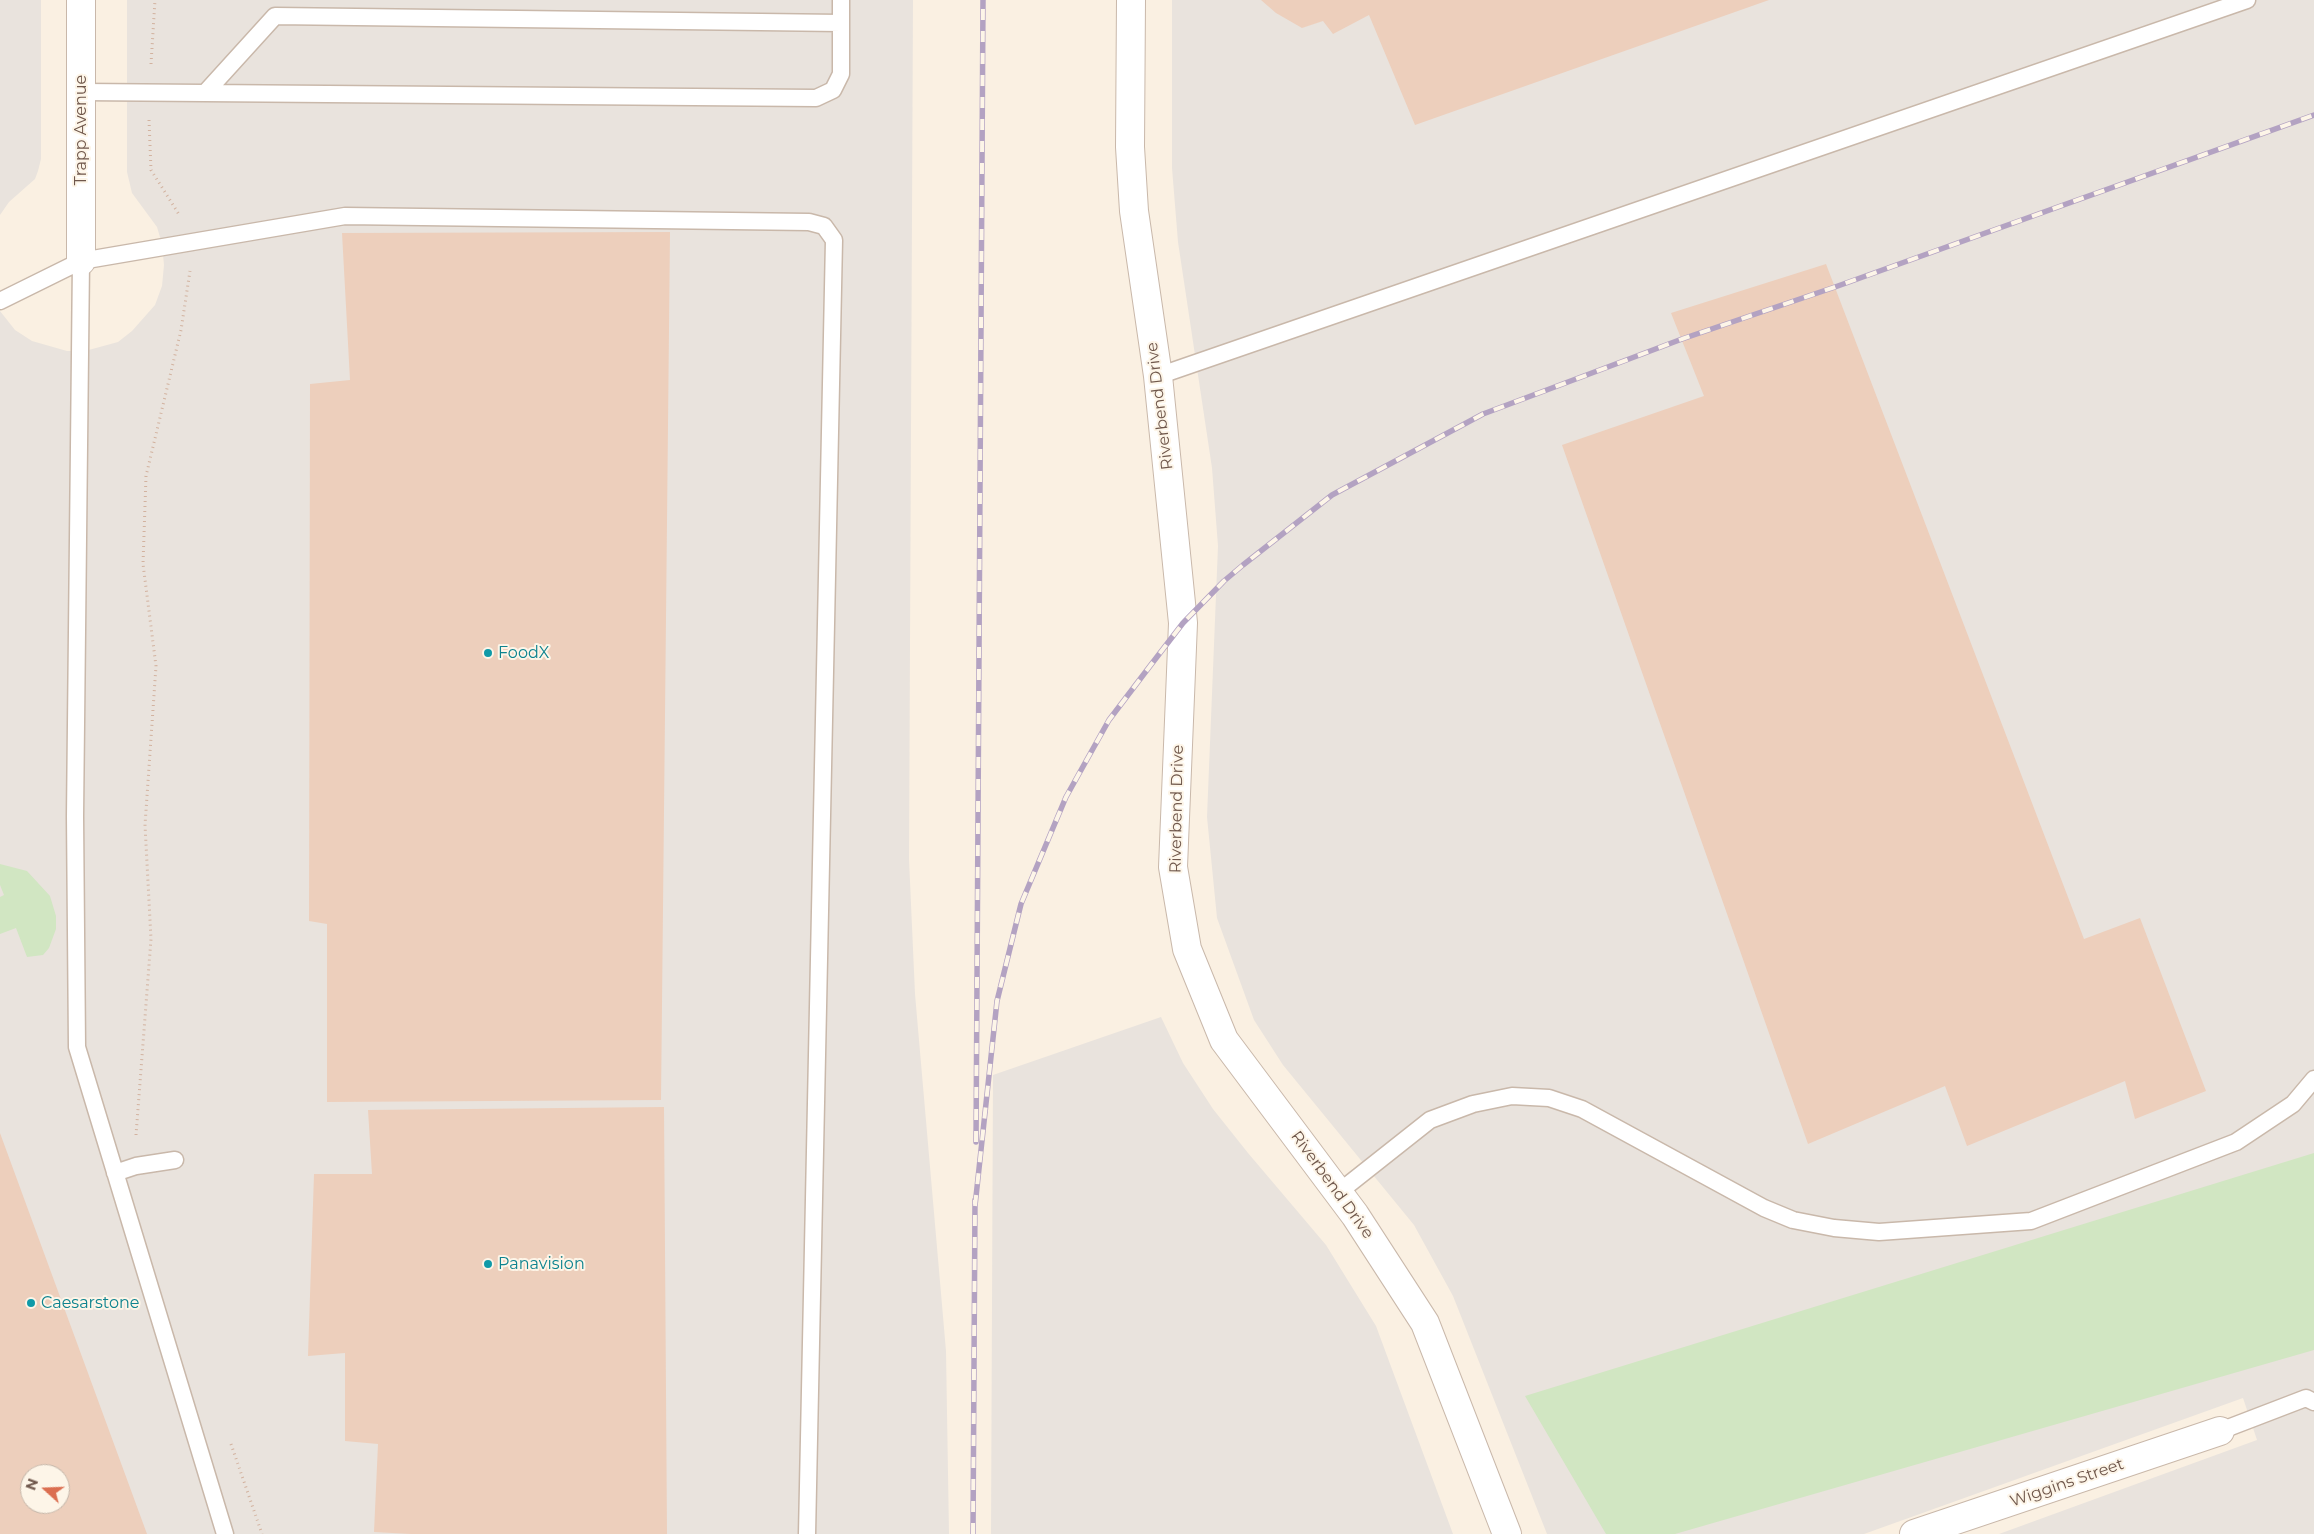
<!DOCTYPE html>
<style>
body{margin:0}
#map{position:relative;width:2314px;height:1534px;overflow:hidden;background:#faf0e2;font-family:Montserrat,sans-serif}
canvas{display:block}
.north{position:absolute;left:20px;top:1464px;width:50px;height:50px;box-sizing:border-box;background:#fdf5e8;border:1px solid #c4b6a9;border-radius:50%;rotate:290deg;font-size:14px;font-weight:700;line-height:20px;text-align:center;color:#6f574b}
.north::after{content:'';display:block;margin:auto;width:18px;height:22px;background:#db6e50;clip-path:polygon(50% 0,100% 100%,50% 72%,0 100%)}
</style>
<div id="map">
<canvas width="2314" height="1534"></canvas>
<div class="north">N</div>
</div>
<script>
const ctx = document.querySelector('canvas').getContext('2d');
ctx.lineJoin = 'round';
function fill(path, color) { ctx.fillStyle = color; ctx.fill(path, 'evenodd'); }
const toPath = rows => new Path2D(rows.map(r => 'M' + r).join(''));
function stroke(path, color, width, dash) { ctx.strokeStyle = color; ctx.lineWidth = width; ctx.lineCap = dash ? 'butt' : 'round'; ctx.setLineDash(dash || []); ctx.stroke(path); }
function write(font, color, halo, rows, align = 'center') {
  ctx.font = font + ' Montserrat,sans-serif'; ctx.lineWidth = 4; ctx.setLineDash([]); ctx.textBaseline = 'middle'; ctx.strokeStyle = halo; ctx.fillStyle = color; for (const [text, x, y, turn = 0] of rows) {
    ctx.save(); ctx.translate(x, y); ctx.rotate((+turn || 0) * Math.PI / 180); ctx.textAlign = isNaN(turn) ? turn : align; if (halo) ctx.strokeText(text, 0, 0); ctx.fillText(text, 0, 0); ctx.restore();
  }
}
const industrial = toPath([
 [0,0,41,0,41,159,38,171,35,179,9,202,0,215],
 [127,0,913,0,909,859,915,994,946,1351,949,1534,0,1534,0,311,15,330,32,341,67,351,85,351,118,342,132,331,155,305,162,286,164,265,162,244,157,227,132,193,127,172],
 [30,1474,60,1474,60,1504,30,1504],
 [1172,0,2314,0,2314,1534,1999,1534,2257,1440,2243,1398,1864,1534,1547,1534,1453,1296,1414,1225,1283,1065,1254,1020,1217,918,1207,817,1218,546,1212,468,1178,242,1172,168],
 [1161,1017,1183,1063,1213,1109,1248,1153,1326,1245,1376,1326,1453,1534,991,1534,993,1075]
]);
const green = toPath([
 [0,864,27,871,50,896,56,916,56,929,49,948,43,955,27,957,16,928,0,934,0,897,4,895,0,885],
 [2314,1153,2314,1350,1675,1534,1606,1534,1525,1396]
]);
const building = toPath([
 [1261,0,1769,0,1415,125,1369,15,1333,34,1323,21,1302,28,1276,13],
 [670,232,661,1100,327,1102,327,924,309,921,310,384,350,380,342,233],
 [1826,264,2084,939,2140,918,2206,1091,2135,1119,2125,1081,1967,1146,1945,1086,1808,1144,1562,445,1704,396,1671,313],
 [664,1107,667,1534,411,1534,374,1532,378,1444,345,1441,345,1353,308,1356,314,1174,372,1174,368,1110],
 [0,1133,147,1534,0,1534],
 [30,1474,60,1474,60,1504,30,1504]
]);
const path = toPath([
 [151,64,155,0],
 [149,120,151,170,180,216],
 [136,1135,151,939,145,825,156,666,143,564,146,476,181,330,190,271],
 [231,1444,262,1534]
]);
const service = toPath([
 [82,92,816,98,833,90,841,74,841,0],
 [206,92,275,16,841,23],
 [81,261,75,816,77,1047,225,1534],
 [0,301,81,261,345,216,809,222,824,226,834,240,807,1534],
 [1158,376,2247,0],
 [115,1173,136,1166,175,1160],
 [1339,1192,1430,1120,1473,1104,1512,1096,1549,1098,1582,1109,1764,1208,1793,1220,1834,1228,1879,1232,2031,1221,2236,1142,2293,1104,2314,1079],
 [2220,1431,2306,1398,2314,1402]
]);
const minor = toPath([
 [81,0,81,261],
 [1131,0,1130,147,1134,211,1158,376,1183,623,1173,867,1187,949,1224,1040,1355,1215,1425,1323,1507,1534],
 [1914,1534,2220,1431]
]);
const rail = toPath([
 [976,1142,983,0],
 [975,1206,997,1001,1021,904,1066,797,1109,720,1150,666,1183,623,1224,581,1243,565,1332,495,1483,414,1682,339,1835,287,2314,115],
 [973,1534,975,1200]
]);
const markers = [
 [488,653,5,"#0f9aa8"],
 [488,1264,5,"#0f9aa8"],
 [31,1303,5,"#0f9aa8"]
];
const streetNames = [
 ["Trapp Avenue",81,130,-90],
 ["Riverbend Drive",1160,406,-97],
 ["Riverbend Drive",1177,809,-89],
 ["Riverbend Drive",1332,1185,54],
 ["Wiggins Street",2067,1483,-19]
];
const cultureNames = [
 ["FoodX",498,653],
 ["Panavision",498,1264],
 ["Caesarstone",41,1303]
];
fill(industrial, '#e9e3dd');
fill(green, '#d1e6c2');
fill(building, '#edcfbc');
stroke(service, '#c9b8aa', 19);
stroke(minor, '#c9b8aa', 30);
stroke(path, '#d2b29f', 3, [1, 4]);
stroke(service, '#fff', 16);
stroke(minor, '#fff', 28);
stroke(rail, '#b3a2c2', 5.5);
stroke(rail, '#fdf5e8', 4, [11]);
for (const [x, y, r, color] of markers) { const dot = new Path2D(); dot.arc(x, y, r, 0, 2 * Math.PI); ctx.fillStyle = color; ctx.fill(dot); stroke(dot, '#fdf5e8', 2); }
write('16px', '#6f574b', '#fdf5e8', streetNames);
write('16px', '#0d838f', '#fdf5e8', cultureNames, 'left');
</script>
